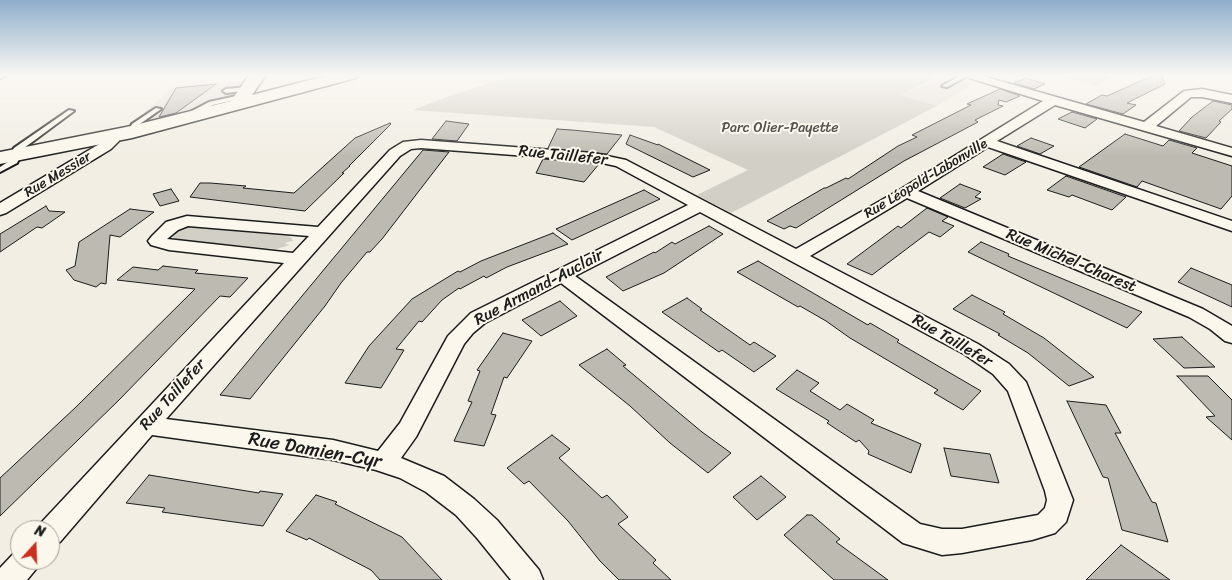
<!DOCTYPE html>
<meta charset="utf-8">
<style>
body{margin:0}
#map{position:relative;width:1232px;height:580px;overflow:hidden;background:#f2eee4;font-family:Sriracha,sans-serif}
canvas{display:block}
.north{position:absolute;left:10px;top:520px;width:50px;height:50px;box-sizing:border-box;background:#fbf7ec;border:1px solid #a29f99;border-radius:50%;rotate:20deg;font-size:14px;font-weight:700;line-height:20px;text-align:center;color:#1c1c1c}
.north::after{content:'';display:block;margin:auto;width:18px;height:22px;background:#c8321e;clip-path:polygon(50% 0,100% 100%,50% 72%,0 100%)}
</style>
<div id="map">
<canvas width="1232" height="580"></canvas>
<div class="north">N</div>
</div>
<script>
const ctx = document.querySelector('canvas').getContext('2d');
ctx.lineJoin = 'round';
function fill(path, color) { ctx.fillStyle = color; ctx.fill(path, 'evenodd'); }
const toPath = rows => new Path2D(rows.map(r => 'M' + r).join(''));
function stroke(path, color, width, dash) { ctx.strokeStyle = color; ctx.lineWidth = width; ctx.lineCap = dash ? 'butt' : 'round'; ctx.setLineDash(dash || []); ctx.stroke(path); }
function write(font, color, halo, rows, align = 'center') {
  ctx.font = font + ' Sriracha,sans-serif'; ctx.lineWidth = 4; ctx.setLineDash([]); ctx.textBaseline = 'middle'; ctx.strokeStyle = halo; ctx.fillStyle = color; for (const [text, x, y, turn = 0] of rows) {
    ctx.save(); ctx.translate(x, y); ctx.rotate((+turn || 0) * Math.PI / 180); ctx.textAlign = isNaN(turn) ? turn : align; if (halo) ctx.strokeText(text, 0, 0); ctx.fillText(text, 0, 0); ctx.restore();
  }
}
const built = toPath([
 [944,77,973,84,937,106,901,95],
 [242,81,223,104,128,127,173,87]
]);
const green = toPath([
 [516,75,857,75,939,76,901,95,937,106,731,213,697,195,748,170,654,127,413,110,455,94],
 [1054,75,1116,75,1096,86],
 [190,227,287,236,291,237,293,241,287,242,285,244,290,245,287,246,276,249,179,240,172,237,178,230]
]);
const building = toPath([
 [1154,75,1161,75,1165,84,1127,103,1136,105,1123,114,1086,104,1102,95,1107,96,1154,75],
 [1026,78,1045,84,1034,89,1014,83,1026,78],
 [216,84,176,113,159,117,176,88,216,84],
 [1000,89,1020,96,1006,102,999,100,998,105,1003,106,975,120,978,122,904,161,796,228,790,226,784,229,767,221,824,188,826,188,846,178,848,179,898,146,917,137,912,135,971,105,967,104,1000,89],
 [1213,101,1232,105,1232,109,1219,121,1221,122,1206,138,1179,131,1192,117,1213,101],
 [1072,112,1097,119,1085,128,1058,119,1072,112],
 [446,121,469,124,457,141,432,139,446,121],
 [390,123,391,124,349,166,350,166,342,173,344,173,305,211,190,197,200,183,210,183,246,186,243,188,294,193,355,138,390,123],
 [557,129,572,130,622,135,607,154,548,148,557,129],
 [1125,134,1163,146,1169,140,1197,148,1192,153,1232,166,1232,196,1221,209,1142,181,1137,187,1079,167,1125,134],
 [630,135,658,145,658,144,710,170,693,177,626,144,630,135],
 [1031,138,1054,146,1040,154,1017,146,1031,138],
 [423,150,449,152,382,239,370,252,367,252,341,283,325,306,250,399,220,395,423,150],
 [1003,154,1026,162,1005,175,983,167,1003,154],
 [543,159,593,163,599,164,584,182,536,173,543,159],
 [1066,176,1126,197,1112,210,1072,195,1069,197,1047,190,1066,176],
 [960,184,981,192,975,197,981,199,965,208,940,198,960,184],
 [171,189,179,201,160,206,153,194,171,189],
 [644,190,660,199,572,240,556,229,644,190],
 [46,206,49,211,65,212,42,228,37,227,0,252,0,234,46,206],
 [927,208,948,217,942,221,954,226,940,237,929,232,872,275,847,264,898,226,901,228,927,208],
 [130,209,154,212,120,237,110,235,106,284,101,283,96,287,74,280,66,270,75,266,79,242,130,209],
 [709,226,723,234,664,273,623,291,606,277,654,252,655,253,672,242,675,244,709,226],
 [553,233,568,244,507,267,486,278,484,276,460,289,459,288,442,300,422,322,419,321,396,349,404,350,381,388,345,383,369,346,412,299,458,271,460,272,481,261,553,233],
 [981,242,1009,254,1008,256,1142,312,1127,328,968,252,981,242],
 [758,261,868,325,870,323,899,340,897,342,981,391,963,410,934,393,938,390,850,338,826,321,800,306,798,307,737,272,758,261],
 [163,266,198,270,195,273,248,278,230,297,220,296,119,400,0,516,0,478,76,407,195,289,117,280,133,267,158,270,163,266],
 [1191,268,1232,285,1232,307,1178,282,1191,268],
 [972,295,1005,312,1003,314,1044,338,1094,377,1069,386,1028,353,998,335,1000,334,953,309,972,295],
 [687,298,702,309,700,310,750,345,754,342,776,356,754,372,722,350,719,352,662,312,687,298],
 [560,301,577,316,541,336,522,320,560,301],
 [503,333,532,341,507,378,504,377,491,414,496,415,484,446,454,441,472,402,468,401,480,371,477,370,503,333],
 [1182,337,1215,367,1184,368,1153,339,1182,337],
 [607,349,626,365,623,366,702,432,731,453,708,473,670,443,630,406,579,365,607,349],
 [797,370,819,383,810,391,840,410,847,404,874,420,871,423,921,444,911,473,868,454,869,451,859,440,856,442,827,423,829,421,776,389,797,370],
 [1177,376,1208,376,1232,400,1232,440,1206,417,1215,416,1177,376],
 [1067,401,1106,405,1121,433,1115,433,1152,502,1156,503,1168,542,1122,530,1108,478,1103,477,1067,401],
 [552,435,570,449,559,458,602,498,607,495,628,517,618,524,656,560,653,563,671,580,619,580,600,561,568,521,529,481,524,484,507,468,552,435],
 [944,448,990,454,999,483,951,476,944,448],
 [149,475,259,493,260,491,283,494,263,526,162,512,165,508,126,503,149,475],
 [761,476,786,497,757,520,733,497,761,476],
 [316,495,337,502,335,504,402,537,442,580,380,580,371,570,309,538,307,540,286,531,316,495],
 [807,515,812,515,840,539,836,542,888,580,834,580,784,535,807,515],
 [1121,545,1170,580,1086,580,1121,545]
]);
const lane = toPath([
 [961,75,969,75,947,87,942,86,961,75],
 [247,87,250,89,249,90,226,93,223,91,226,89,247,87],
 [241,95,244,97,243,98,213,105,199,112,199,116,195,116,192,111,209,102,241,95],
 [156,108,161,109,137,126,134,133,130,133,128,132,132,124,156,108],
 [69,110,74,111,20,151,19,153,21,155,17,163,0,172,0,167,11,160,12,158,9,156,14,148,69,110]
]);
const street = toPath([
 [0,75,8,75,0,79,0,75],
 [960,75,979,75,1144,122,1184,91,1202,89,1232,95,1232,103,1202,97,1191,97,1156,126,1232,148,1232,156,1055,105,997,141,1232,221,1232,231,988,147,918,191,1203,309,1232,326,1232,343,1225,341,1210,329,1189,317,907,198,810,256,978,344,1009,364,1026,382,1073,500,1066,522,1055,533,1032,540,962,553,942,555,903,543,561,283,485,323,473,333,464,344,416,437,401,458,444,476,474,499,497,520,539,570,543,580,511,580,477,538,456,515,426,492,400,478,376,470,333,460,152,435,60,542,50,545,50,530,38,530,40,524,284,263,169,250,151,245,148,241,152,236,166,222,187,216,318,227,390,150,403,142,421,140,593,153,626,160,796,249,901,189,1043,101,960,75],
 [421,148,593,161,616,166,688,205,471,313,448,336,400,423,378,451,333,440,166,419,400,156,411,149,421,148],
 [700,212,964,354,993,374,1008,391,1045,491,1047,500,1045,508,1038,515,962,529,942,529,920,524,575,276,700,212],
 [188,226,309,236,293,253,167,239,178,230,188,226],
 [112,133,117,134,119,141,111,149,6,213,0,215,0,203,101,143,107,134,112,133],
 [20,549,20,560,40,560,36,569,27,580,0,580,0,568,16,551,20,549]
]);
const secondary = toPath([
 [249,75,266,75,252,95,329,75,358,75,356,78,132,138,0,164,0,152,131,126,231,101,249,75]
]);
const farParknames = [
 ["Parc Olier-Payette",780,128]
];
const farStreetnames = [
 ["Rue Messier",58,175,-31],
 ["Rue Léopold-Labonville",926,179,-31]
];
const streetNames = [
 ["Rue Taillefer",563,156,6],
 ["Rue Michel-Charest",1071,261,23],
 ["Rue Armand-Auclair",539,288,-28],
 ["Rue Taillefer",952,341,30],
 ["Rue Taillefer",173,395,-48]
];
const nearStreetnames = [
 ["Rue Damien-Cyr",315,451,10]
];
fill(built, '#e2ded5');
fill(green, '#d2cfc6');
fill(building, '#bdbab1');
stroke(building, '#1c1c1c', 1);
stroke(lane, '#1c1c1c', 4);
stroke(street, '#1c1c1c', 3);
stroke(secondary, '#1c1c1c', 3);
fill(lane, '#fbf7ec');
fill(street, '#fbf7ec');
fill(secondary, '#fbf7ec');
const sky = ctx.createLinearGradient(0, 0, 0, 157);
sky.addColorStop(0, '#8faecb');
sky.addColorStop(0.48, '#f9f7f3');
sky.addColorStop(1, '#f9f7f300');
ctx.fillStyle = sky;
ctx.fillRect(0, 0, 1232, 157);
write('14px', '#53524f', '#fbf7ec', farParknames);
write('14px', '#1c1c1c', '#fbf7ec', farStreetnames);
write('16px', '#1c1c1c', '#fbf7ec', streetNames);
write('19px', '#1c1c1c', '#fbf7ec', nearStreetnames);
</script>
